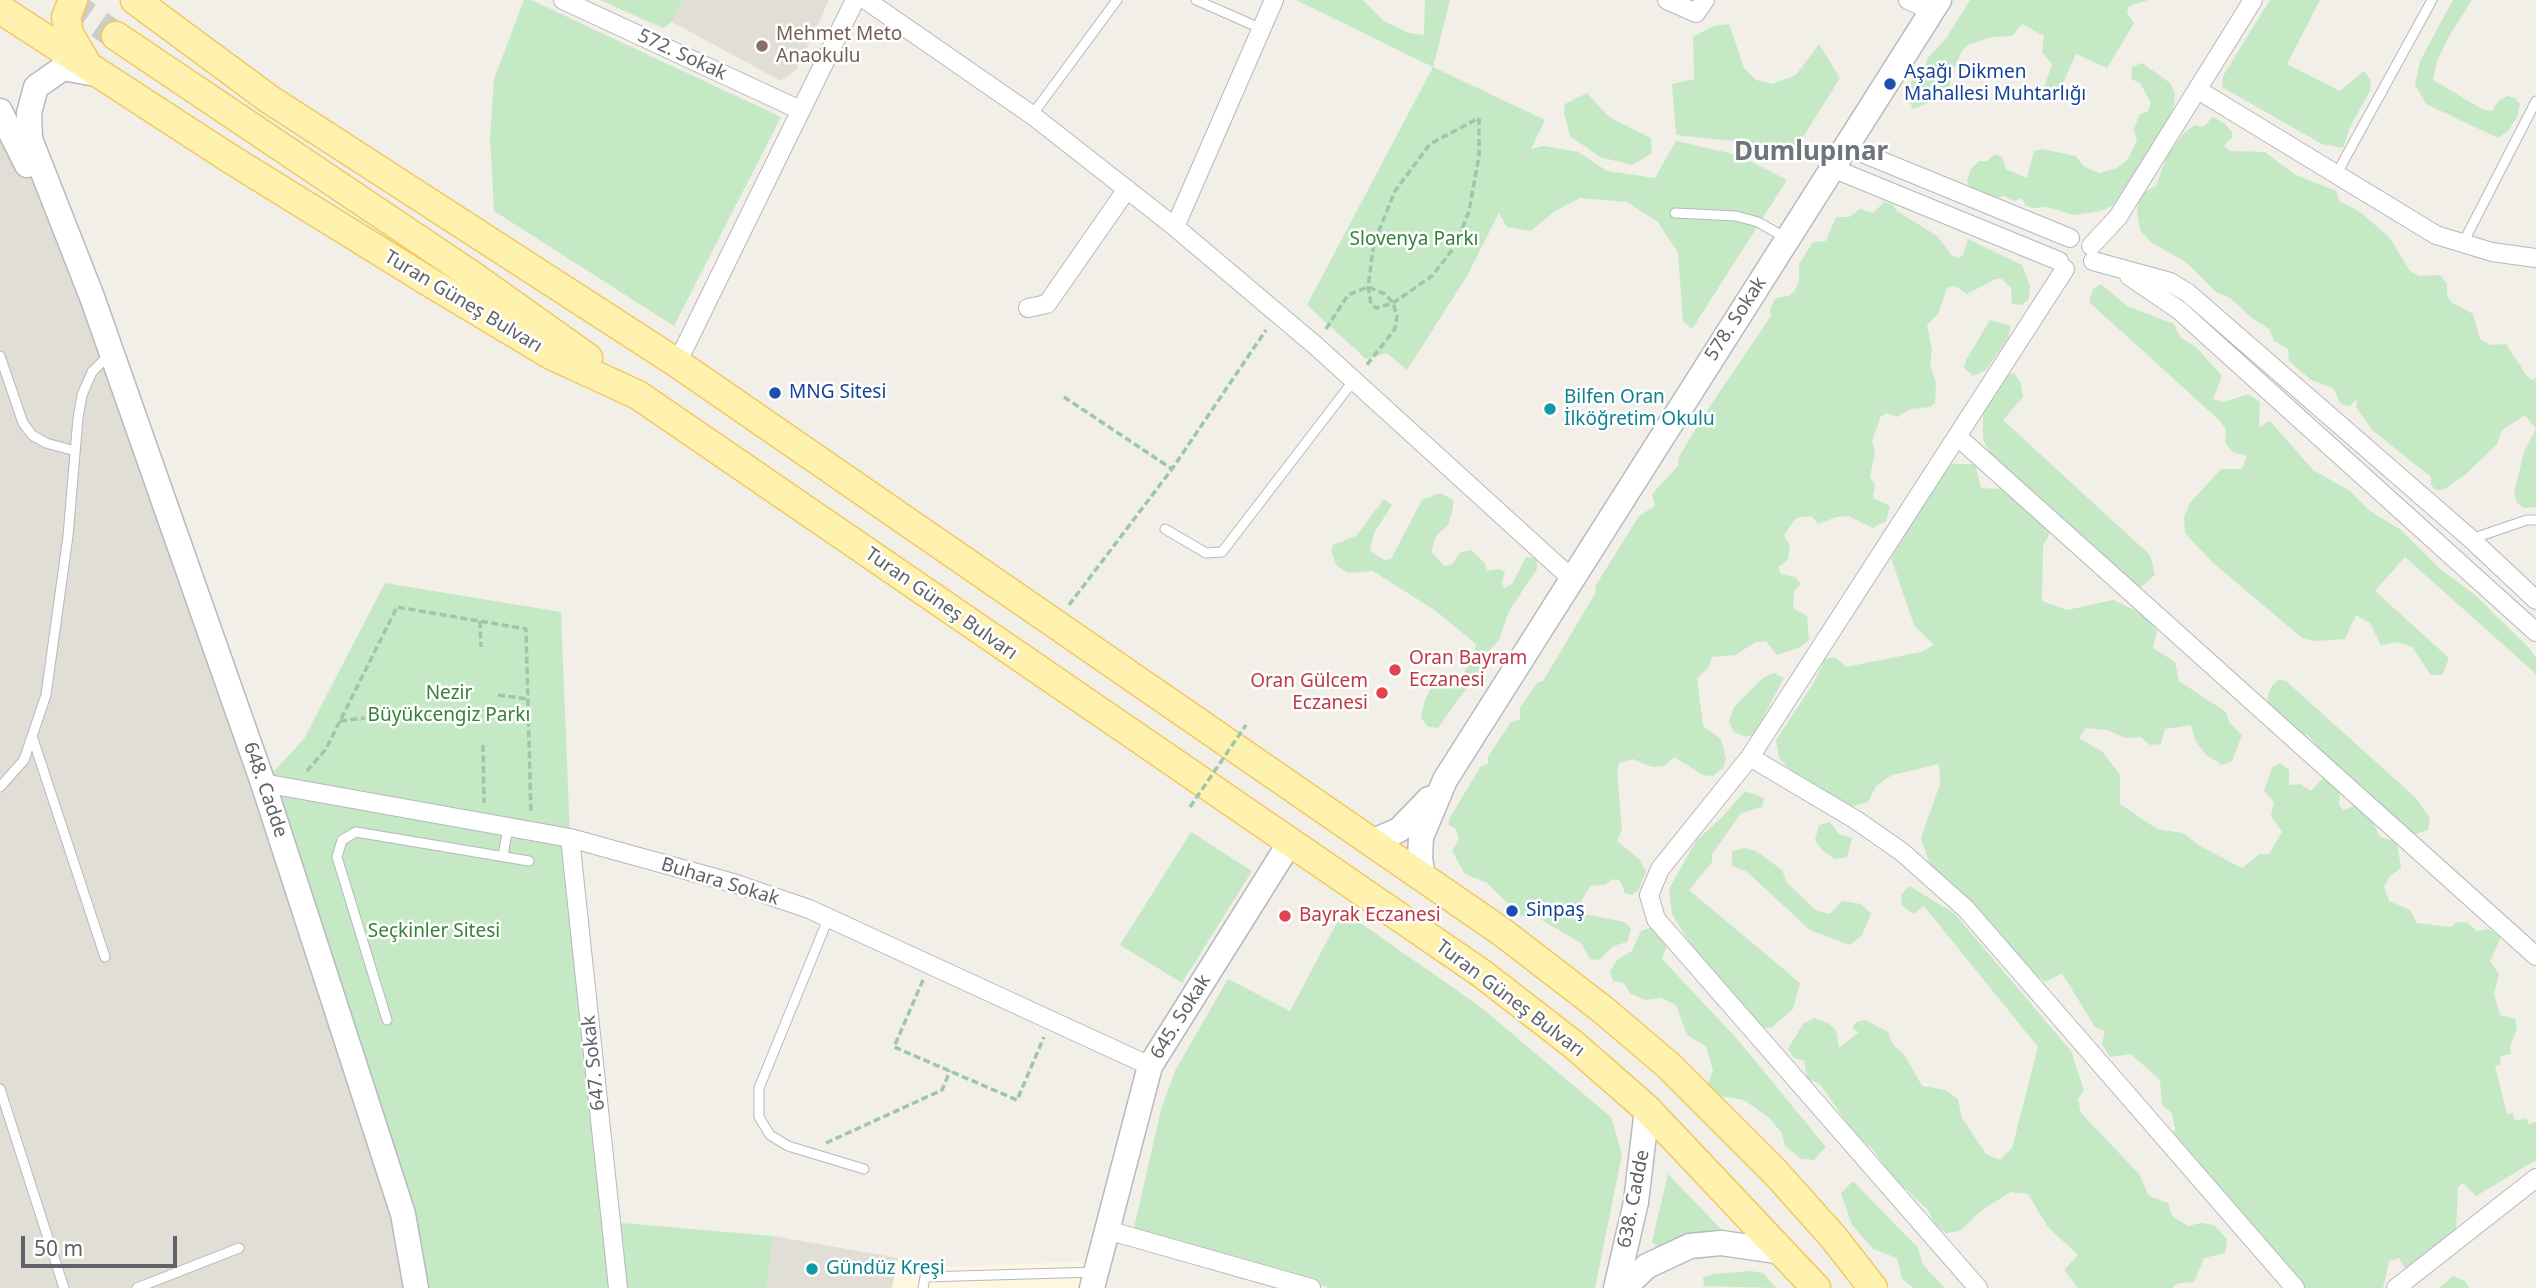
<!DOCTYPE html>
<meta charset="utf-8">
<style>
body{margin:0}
#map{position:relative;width:2536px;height:1288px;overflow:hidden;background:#f1efe8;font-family:"Noto Sans",sans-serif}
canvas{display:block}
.scale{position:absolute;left:21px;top:1236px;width:156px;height:32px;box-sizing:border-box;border:4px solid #5f6368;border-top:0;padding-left:9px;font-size:21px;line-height:24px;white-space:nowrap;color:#5f6368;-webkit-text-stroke:5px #fff;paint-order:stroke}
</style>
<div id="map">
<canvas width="2536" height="1288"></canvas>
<div class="scale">50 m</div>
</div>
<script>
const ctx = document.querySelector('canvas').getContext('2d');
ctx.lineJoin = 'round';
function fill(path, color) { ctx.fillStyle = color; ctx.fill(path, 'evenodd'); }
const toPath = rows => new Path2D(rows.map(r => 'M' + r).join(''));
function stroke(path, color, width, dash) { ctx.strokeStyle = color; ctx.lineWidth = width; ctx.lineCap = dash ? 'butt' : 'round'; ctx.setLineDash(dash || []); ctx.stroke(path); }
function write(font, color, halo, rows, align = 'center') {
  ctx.font = font + ' "Noto Sans",sans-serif'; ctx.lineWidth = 5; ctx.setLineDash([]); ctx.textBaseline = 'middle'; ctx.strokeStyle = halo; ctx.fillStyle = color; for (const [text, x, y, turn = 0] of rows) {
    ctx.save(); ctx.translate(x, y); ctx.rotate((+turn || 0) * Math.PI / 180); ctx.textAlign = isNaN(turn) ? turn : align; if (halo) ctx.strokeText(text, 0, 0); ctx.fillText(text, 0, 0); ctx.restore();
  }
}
const commercial = toPath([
 [898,1258,952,1267,1099,1261,1092,1288,892,1288]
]);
const education = toPath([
 [682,0,829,0,797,69,781,81,672,22],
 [0,111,92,297,416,1288,0,1288],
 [773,1236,898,1258,892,1288,767,1288]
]);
const green = toPath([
 [524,0,531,0,781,117,674,326,494,211,490,137,494,79],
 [600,0,682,0,672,22,663,28],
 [1296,0,1363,0,1384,21,1409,33,1424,35,1425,0,1450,0,1433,67,1545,120,1531,149,1544,146,1578,152,1607,171,1655,178,1676,141,1738,155,1787,180,1692,329,1683,321,1678,253,1658,222,1627,202,1580,198,1555,211,1531,231,1507,227,1499,213,1467,276,1407,370,1387,353,1366,359,1307,305,1433,67],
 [1970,0,2148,0,2129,6,2127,13,2134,23,2107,68,2076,54,2055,100,2047,99,2043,91,2052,64,2042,52,2044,36,2022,24,2012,36,1993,37,1970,44,1963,49,1953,71,1948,95,1913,109,1908,98,1912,79,1920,77,1928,58,1947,37],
 [2270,0,2320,0,2287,64,2340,91,2364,71,2371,80,2370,91,2350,127,2343,148,2322,144,2222,87,2223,76],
 [2453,0,2472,0,2448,38,2437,61,2433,80,2482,109,2492,111,2499,100,2508,96,2515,98,2520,104,2517,117,2509,130,2498,138,2426,104,2415,84,2420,61],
 [1729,24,1744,68,1756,80,1772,84,1796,75,1819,44,1840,78,1793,153,1743,142,1676,135,1672,84,1694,79,1693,37,1713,26],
 [2142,63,2170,83,2175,93,2174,105,2167,123,2113,205,2101,211,2074,215,2047,207,2032,208,2025,205,2022,198,2014,201,2004,196,1995,198,1970,189,1967,181,1971,169,1979,161,1987,161,1995,154,2002,157,2006,169,2027,178,2034,151,2042,149,2076,156,2083,166,2099,173,2117,168,2128,159,2137,140,2134,130,2139,115,2148,111,2151,103,2140,83,2131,79,2132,67],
 [1587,93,1609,117,1651,138,1652,153,1632,165,1600,157,1570,136,1564,113,1565,104],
 [2213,117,2224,123,2232,132,2233,137,2224,145,2230,151,2265,152,2294,174,2336,191,2340,202,2359,211,2390,238,2410,271,2419,276,2440,275,2447,284,2447,295,2451,302,2473,314,2480,339,2490,345,2506,344,2527,376,2532,380,2536,378,2536,507,2524,508,2517,503,2514,493,2524,452,2536,429,2525,415,2502,430,2497,444,2465,475,2443,490,2436,490,2431,485,2431,477,2372,430,2356,407,2357,399,2349,406,2341,404,2333,388,2311,380,2289,361,2288,349,2274,341,2269,329,2252,318,2230,298,2216,292,2187,263,2151,242,2140,230,2137,212,2139,201,2145,192,2156,186,2167,156,2183,134,2195,125,2203,127],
 [1884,202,1892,204,1897,211,1937,236,1952,256,1958,258,1963,255,1968,239,2022,265,2030,286,2029,299,2022,305,2012,304,2011,288,2002,279,1996,279,1967,294,1955,286,1947,288,1938,314,1927,325,1932,350,1930,364,1936,383,1935,403,1930,407,1910,409,1897,417,1887,413,1881,416,1872,441,1875,451,1870,477,1875,485,1873,498,1890,506,1886,521,1873,528,1848,516,1836,517,1818,524,1811,516,1796,518,1784,535,1790,546,1788,560,1778,567,1781,574,1795,577,1801,584,1794,591,1793,608,1807,616,1809,640,1801,647,1777,655,1766,641,1756,642,1735,655,1712,657,1708,668,1697,678,1703,726,1721,739,1726,759,1723,768,1713,776,1703,775,1674,757,1664,766,1652,767,1633,759,1619,763,1617,772,1622,830,1617,841,1640,860,1646,872,1639,889,1632,895,1625,893,1620,881,1613,879,1605,885,1590,886,1575,912,1624,922,1631,928,1627,942,1613,946,1599,960,1590,959,1581,943,1540,919,1521,916,1487,883,1465,874,1452,851,1459,839,1456,829,1449,825,1449,819,1481,766,1488,764,1488,757,1511,722,1520,719,1520,708,1537,683,1543,681,1595,594,1596,585,1639,516,1655,506,1652,494,1678,466,1679,457,1704,415,1771,316,1770,308,1776,298,1789,296,1795,290,1799,282,1799,264,1813,242,1826,241,1836,217,1849,217,1860,209,1873,213],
 [2101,284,2127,306,2174,324,2180,337,2196,347,2222,376,2213,399,2224,402,2248,394,2260,402,2259,427,2270,421,2313,470,2350,491,2370,511,2401,530,2439,568,2475,595,2528,647,2536,658,2536,674,2405,557,2375,591,2449,658,2442,675,2431,675,2412,647,2398,642,2381,645,2370,623,2356,615,2345,639,2315,641,2302,638,2212,562,2185,533,2184,517,2190,503,2221,469,2242,469,2247,456,2232,452,2225,442,2226,429,2219,420,2089,302,2093,289],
 [1990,320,2011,326,2008,338,1986,370,1973,376,1964,368,1966,360],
 [2014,373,2021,384,2023,397,2003,420,2150,555,2155,575,2141,587,2132,583,2059,515,2043,546,2042,601,2067,610,2113,600,2143,614,2157,631,2153,648,2175,662,2179,681,2226,712,2229,722,2242,735,2232,761,2222,765,2206,755,2195,740,2191,725,2165,729,2161,744,2150,745,2141,737,2125,738,2107,730,2086,728,2079,738,2103,752,2120,775,2120,804,2157,829,2183,833,2200,846,2242,868,2260,854,2269,854,2282,832,2271,816,2274,802,2264,791,2272,768,2280,763,2289,770,2289,785,2301,784,2311,791,2325,776,2340,786,2339,804,2343,810,2357,805,2372,820,2380,837,2397,842,2401,868,2389,877,2384,887,2389,901,2410,910,2417,923,2452,927,2456,922,2468,923,2477,931,2488,929,2501,937,2490,961,2499,974,2494,994,2500,1015,2515,1019,2517,1028,2510,1047,2511,1054,2500,1056,2501,1064,2495,1066,2507,1114,2513,1113,2515,1121,2527,1118,2528,1124,2536,1122,2536,1160,2476,1196,2463,1183,2458,1187,2456,1231,2414,1269,2405,1268,2399,1258,2389,1261,2383,1288,2303,1288,2238,1209,2211,1202,2194,1187,2169,1154,2175,1128,2172,1113,2162,1105,2160,1080,2131,1054,2110,1057,2102,1044,2105,1031,2095,1027,2062,973,2045,982,2018,959,1931,868,1921,838,1940,784,1939,764,1892,775,1876,786,1868,802,1849,807,1800,780,1779,758,1776,740,1813,684,1825,659,1835,657,1846,667,1921,652,1934,645,1914,625,1891,558,1941,475,1952,464,1975,464,1981,488,1998,489,2012,473,1993,458,1983,440,1983,413,2006,375],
 [1440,493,1453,500,1453,508,1448,525,1436,536,1431,552,1445,566,1452,564,1461,552,1471,550,1485,563,1487,571,1499,569,1505,572,1502,582,1504,588,1512,584,1526,557,1537,558,1537,569,1509,611,1499,640,1481,659,1479,678,1463,693,1438,728,1428,727,1421,718,1424,703,1431,687,1440,682,1455,686,1473,659,1476,644,1436,611,1373,571,1349,573,1337,566,1331,551,1333,545,1356,536,1384,499,1392,505,1374,533,1370,551,1384,560,1391,559,1422,500],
 [385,583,561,612,570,838,610,1222,773,1236,767,1288,416,1288,263,783,304,739],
 [1774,673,1784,678,1754,734,1746,737,1734,732,1729,722,1734,707,1764,677],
 [2279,679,2286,681,2416,798,2430,818,2428,830,2415,834,2404,829,2379,808,2364,788,2330,761,2308,735,2295,731,2270,705,2267,698,2272,686],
 [1745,791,1764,798,1762,807,1741,813,1712,854,1712,862,1689,890,1800,983,1793,1009,1771,1028,1759,1027,1697,955,1672,914,1669,889,1696,841,1722,817],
 [1830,822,1839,834,1852,838,1847,857,1835,859,1823,851,1815,840,1819,825],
 [1191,832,1252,871,1182,983,1120,945],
 [1744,848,1756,851,1782,870,1787,883,1817,911,1830,914,1842,901,1861,904,1871,914,1862,935,1850,945,1810,930,1746,871,1732,866,1732,852],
 [1909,886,1954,913,2071,1051,2084,1090,2078,1099,2081,1113,2139,1174,2149,1196,2168,1203,2172,1216,2188,1226,2201,1223,2214,1225,2227,1239,2225,1253,2204,1258,2194,1282,2178,1283,2172,1288,2078,1288,2064,1270,2078,1255,2048,1227,2028,1194,2011,1192,1982,1210,1960,1231,1946,1233,1936,1226,1928,1210,1889,1173,1873,1149,1857,1137,1819,1083,1807,1079,1804,1061,1794,1058,1788,1049,1803,1024,1814,1018,1828,1023,1836,1030,1839,1048,1859,1032,1852,1029,1856,1022,1865,1020,1888,1032,1893,1045,1904,1054,1922,1086,1945,1090,1958,1099,1962,1118,1986,1154,2000,1160,2012,1148,2038,1047,1924,906,1913,914,1902,905,1901,895],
 [1343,911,1478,1005,1611,1117,1622,1154,1595,1288,1330,1288,1133,1232,1161,1110,1175,1071,1228,979,1290,1011],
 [1652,927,1668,941,1662,959,1738,1040,1826,1147,1814,1160,1801,1159,1785,1146,1782,1133,1768,1117,1744,1100,1715,1095,1708,1083,1713,1071,1706,1046,1687,1035,1676,1005,1661,998,1645,1000,1630,993,1624,983,1613,981,1610,972,1617,960,1632,951,1641,931],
 [1668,1174,1721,1229,1678,1237,1658,1247,1652,1242],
 [1853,1181,1918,1248,1923,1265,1945,1288,1914,1288,1902,1279,1897,1258,1873,1249,1852,1225,1841,1193],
 [1751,1271,1763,1273,1776,1288,1704,1286,1703,1278,1713,1274],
 [2453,1276,2465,1281,2469,1288,2439,1288]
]);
const primaryTunnel = toPath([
 [65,0,116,36]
]);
const path = toPath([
 [1479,118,1479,156,1469,211,1456,245,1432,276,1393,303,1376,308,1371,304,1368,287,1374,243,1395,191,1430,144,1479,118],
 [1326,329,1348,295,1368,287,1385,294,1393,303,1397,316,1395,329,1365,367],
 [1064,397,1172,469],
 [1069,605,1172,469,1266,330],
 [480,621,481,647],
 [498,695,528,699],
 [426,718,467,715],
 [340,721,365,718],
 [483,745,484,803],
 [307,771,326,749,397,607,526,629,531,814],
 [923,980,894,1047,1017,1100,1044,1037],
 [826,1143,942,1090,950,1071]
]);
const lane = toPath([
 [1196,0,1262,29],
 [1032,115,1117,0],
 [2337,173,2432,0],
 [1675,213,1736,216,1758,222,1786,238],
 [2463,243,2536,101],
 [0,356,23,423,32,435,46,443,75,451],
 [1165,529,1206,553,1222,552,1354,380],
 [2471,539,2527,520,2536,520],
 [33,739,105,957],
 [0,787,24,760,46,695,68,536,78,418,82,395,92,372,109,355],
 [503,856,508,827],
 [828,919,759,1088,759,1117,770,1135,788,1146,864,1169],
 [387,1020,337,857,342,840,356,832,529,861],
 [0,1089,64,1288],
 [137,1288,239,1248],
 [923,1288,925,1277,1095,1272]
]);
const street = toPath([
 [563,0,800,110],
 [866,0,1032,115,1175,227,1316,346,1571,578],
 [1667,0,1696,13,1705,0],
 [1908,0,1932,11],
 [2198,90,2436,235,2492,252,2536,258],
 [1845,146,2070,238],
 [1832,168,2059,261],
 [1175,227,1274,0],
 [2091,246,2118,217,2253,0],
 [2093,261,2170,282,2188,293,2471,539,2536,600],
 [2129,276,2179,310,2536,632],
 [1028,308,1047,304,1127,189],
 [677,363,855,0],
 [1958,437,2536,956],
 [1750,757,1856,820,1902,852,1966,909,2295,1288],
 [263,783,570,838,733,883,809,909,1150,1066],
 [570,838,618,1288],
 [1107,1230,1311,1288],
 [1978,1288,1656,919,1649,895,1660,869,1750,757,2065,269],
 [2396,1288,2536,1178]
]);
const secondary = toPath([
 [96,74,63,68,36,87,29,113,30,139,92,297,263,783,403,1214,416,1288],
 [0,111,27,165],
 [1371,842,1399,830,1429,799],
 [1423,878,1420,858,1421,837,1445,780,1939,0],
 [1092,1288,1150,1066,1289,844],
 [1616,1288,1636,1202,1647,1109],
 [1624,1288,1647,1266,1690,1246,1721,1243,1784,1252]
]);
const primary = toPath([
 [73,0,66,17,69,34,85,61],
 [135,0,269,99,677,363,1502,932,1602,1009,1668,1065,1776,1173,1834,1238,1873,1288],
 [0,9,229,158,431,283,551,355,638,395,1481,973,1574,1045,1647,1109,1816,1288],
 [116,36,467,272,588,358]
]);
const pathBridge = toPath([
 [1190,807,1246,725]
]);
const markers = [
 [762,46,7,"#8d6e63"],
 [1890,84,7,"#1a4fb4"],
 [775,393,7,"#1a4fb4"],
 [1550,409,7,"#0f9aa8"],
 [1395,670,7,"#e0444e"],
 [1382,693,7,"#e0444e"],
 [1512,911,7,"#1a4fb4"],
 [1285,916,7,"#e0444e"],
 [812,1269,7,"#0f9aa8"]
];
const educationNames = [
 ["Mehmet Meto",776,35],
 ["Anaokulu",776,57]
];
const streetNames = [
 ["572. Sokak",682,55,25],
 ["Turan Güneş Bulvarı",463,302,31],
 ["578. Sokak",1736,319,-57],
 ["Turan Güneş Bulvarı",941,604,35],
 ["648. Cadde",265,790,71],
 ["Buhara Sokak",720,882,17],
 ["Turan Güneş Bulvarı",1510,999,37],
 ["645. Sokak",1181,1017,-58],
 ["647. Sokak",594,1063,-96],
 ["638. Cadde",1634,1199,-79]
];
const transitNames = [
 ["Aşağı Dikmen",1904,73],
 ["Mahallesi Muhtarlığı",1904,95],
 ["MNG Sitesi",789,393],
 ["Sinpaş",1526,911]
];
const parkNames = [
 ["Slovenya Parkı",1414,240],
 ["Nezir",449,694],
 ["Büyükcengiz Parkı",449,716],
 ["Seçkinler Sitesi",434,932]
];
const cultureNames = [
 ["Bilfen Oran",1564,398],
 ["İlköğretim Okulu",1564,420],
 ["Gündüz Kreşi",826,1269]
];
const healthNames = [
 ["Oran Bayram",1409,659],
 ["Eczanesi",1409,681],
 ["Oran Gülcem",1368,682,"right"],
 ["Eczanesi",1368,704,"right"],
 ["Bayrak Eczanesi",1299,916]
];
const districtNames = [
 ["Dumlupınar",1811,153]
];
fill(commercial, '#fef7e0');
fill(education, '#e1ded6');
fill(green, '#c5e8c5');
stroke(primaryTunnel, '#ccccc8', 28, [28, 14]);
stroke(lane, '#b5b8bc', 11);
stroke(street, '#b5b8bc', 20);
stroke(secondary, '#b6babf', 27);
stroke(primary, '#f2c960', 31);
stroke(path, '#9cc7a9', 3.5, [7, 3.5]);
stroke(lane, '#fff', 9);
stroke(street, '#fff', 18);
stroke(secondary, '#fff', 24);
stroke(primary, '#fff2af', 28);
stroke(pathBridge, '#9cc7a9', 3.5, [7, 3.5]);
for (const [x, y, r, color] of markers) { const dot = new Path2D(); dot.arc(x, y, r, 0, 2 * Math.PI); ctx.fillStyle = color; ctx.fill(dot); stroke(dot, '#fff', 2.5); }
write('19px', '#785e54', '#fff', educationNames, 'left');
write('19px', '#5f6368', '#fff', streetNames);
write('19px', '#164399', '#fff', transitNames, 'left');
write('19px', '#348238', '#fff', parkNames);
write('19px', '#0d838f', '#fff', cultureNames, 'left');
write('19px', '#be3a42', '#fff', healthNames, 'left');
write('bold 26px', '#70757a', '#fff', districtNames);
</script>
